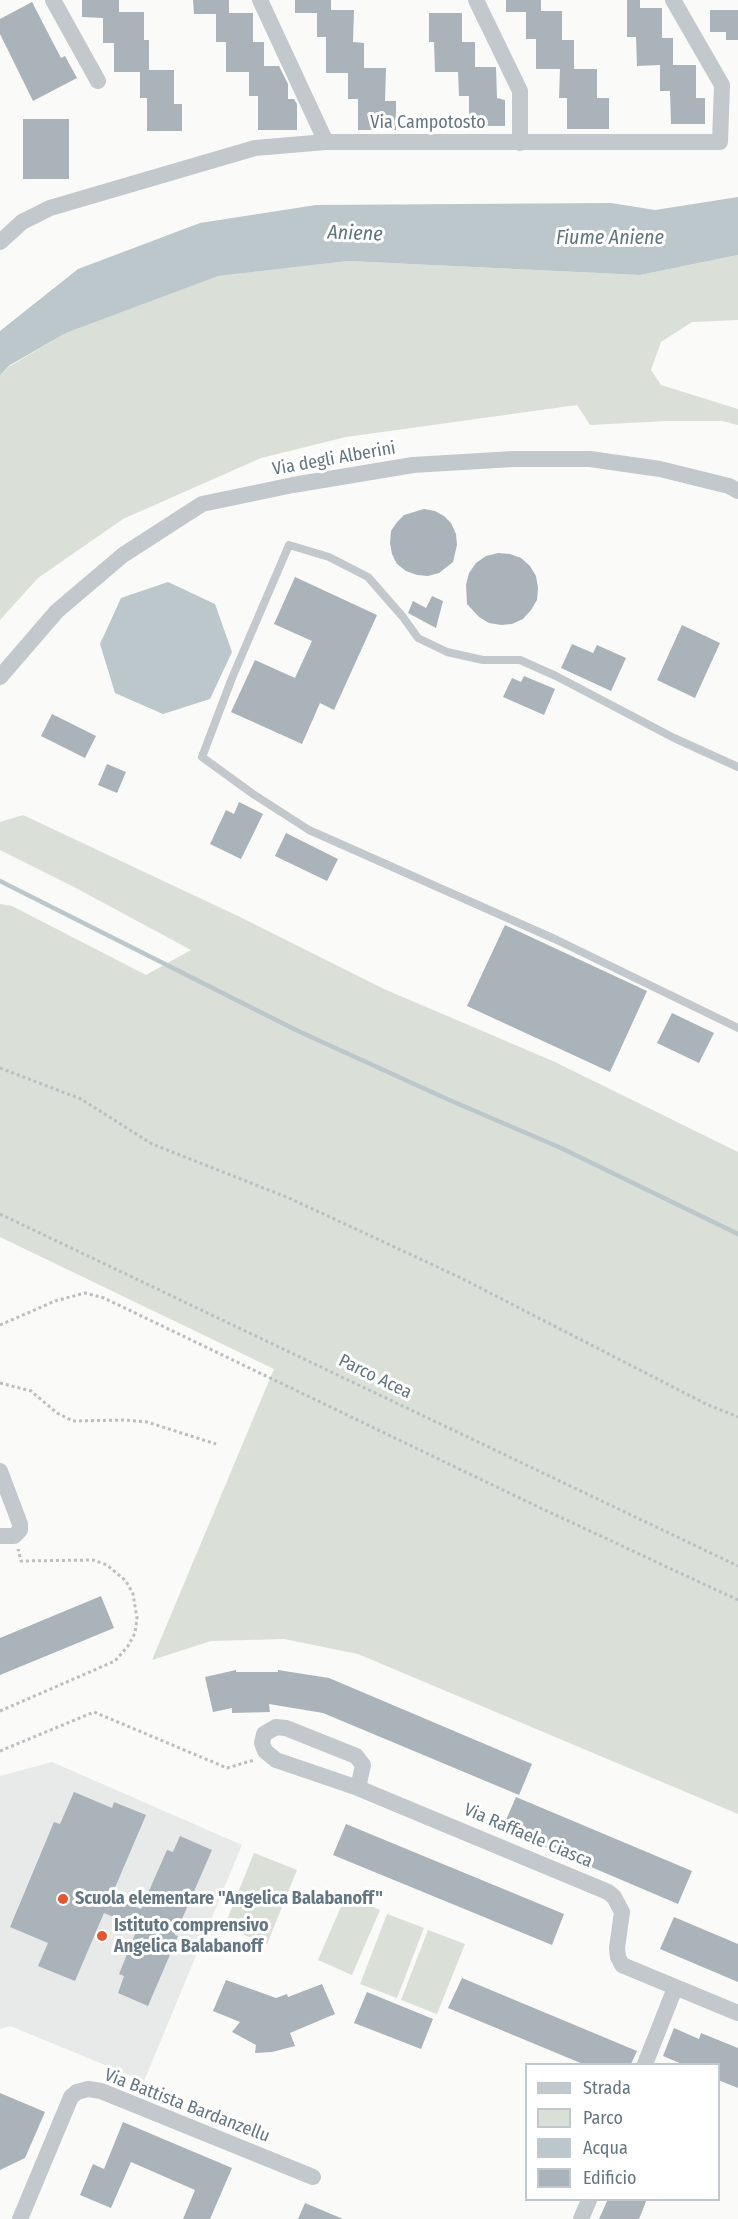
<!DOCTYPE html>
<style>
body{margin:0}
#map{position:relative;width:738px;height:2219px;overflow:hidden;background:#fafaf8;font-family:"Fira Sans Condensed",sans-serif}
canvas{display:block}
.legend{position:absolute;left:525px;top:2063px;width:195px;height:138px;box-sizing:border-box;background:#fff;border:2px solid #c1c8cd;margin:0;padding:8px 10px;list-style:none;font-size:18px;color:#657683}
.legend li{display:flex;align-items:center;gap:12px;height:30px}
.legend b{width:30px;border:2px solid #c1c8cd}
</style>
<div id="map">
<canvas width="738" height="2219"></canvas>
<ul class="legend">
<li><b style="height:8px;background:#c3c8cc"></b>Strada</li>
<li><b style="height:16px;background:#dadfd7"></b>Parco</li>
<li><b style="height:16px;background:#bbc7cb"></b>Acqua</li>
<li><b style="height:16px;background:#aab3b9"></b>Edificio</li>
</ul>
</div>
<script>
const ctx = document.querySelector('canvas').getContext('2d');
ctx.lineJoin = 'round';
function fill(path, color) { ctx.fillStyle = color; ctx.fill(path, 'evenodd'); }
const toPath = rows => new Path2D(rows.map(r => 'M' + r).join(''));
function stroke(path, color, width, dash) { ctx.strokeStyle = color; ctx.lineWidth = width; ctx.lineCap = dash ? 'butt' : 'round'; ctx.setLineDash(dash || []); ctx.stroke(path); }
function write(font, color, halo, rows, align = 'center') {
  ctx.font = font + ' "Fira Sans Condensed",sans-serif'; ctx.lineWidth = 6; ctx.setLineDash([]); ctx.textBaseline = 'middle'; ctx.strokeStyle = halo; ctx.fillStyle = color; for (const [text, x, y, turn = 0] of rows) {
    ctx.save(); ctx.translate(x, y); ctx.rotate((+turn || 0) * Math.PI / 180); ctx.textAlign = isNaN(turn) ? turn : align; if (halo) ctx.strokeText(text, 0, 0); ctx.fillText(text, 0, 0); ctx.restore();
  }
}
const built = toPath([
 [52,1762,242,1845,144,2081,10,2026,0,2029,0,1776]
]);
const green = toPath([
 [738,255,738,320,692,322,661,342,651,370,661,385,738,409,738,425,722,421,667,421,590,425,577,405,346,437,261,458,123,519,38,578,0,620,0,375,10,366,66,333,217,276,348,261,640,275],
 [23,815,240,917,384,989,555,1062,738,1152,738,1814,358,1654,284,1639,211,1641,152,1660,274,1369,0,1237,0,904,12,906,146,975,191,950,76,888,0,850,0,822],
 [254,1853,297,1870,267,1944,224,1927],
 [346,1895,380,1910,352,1975,318,1960],
 [387,1914,424,1928,397,1998,360,1984],
 [428,1930,465,1944,437,2014,401,2000]
]);
const water = toPath([
 [738,197,738,255,640,275,348,261,218,276,66,333,10,365,0,375,0,331,78,269,200,223,316,205,611,203,655,210],
 [168,582,215,604,232,652,210,699,163,714,115,693,100,644,121,598]
]);
const stream = toPath([
 [0,881,296,1030,447,1099,561,1148,738,1234]
]);
const building = toPath([
 [82,0,119,0,119,12,144,12,144,40,149,40,149,70,174,70,174,104,182,104,182,131,147,131,147,98,140,98,140,72,114,72,114,43,103,43,103,18,82,17],
 [193,0,229,0,229,13,253,13,253,42,264,42,264,66,279,66,288,84,288,99,294,99,297,104,297,130,258,130,258,96,249,96,249,72,226,72,226,42,216,42,216,14,194,14],
 [295,0,331,0,331,10,354,10,353,42,364,43,364,68,386,68,385,101,396,101,396,130,358,130,358,99,348,99,348,73,326,73,326,37,317,37,317,13,295,13],
 [506,0,541,0,541,11,562,11,562,40,574,40,574,69,597,69,597,98,609,98,609,129,567,129,567,98,559,98,560,69,536,69,536,39,526,39,526,12,506,12],
 [627,0,640,0,640,8,662,8,662,38,673,38,673,65,696,65,696,98,705,98,705,124,671,124,670,91,660,91,660,65,637,66,636,37,627,37],
 [32,2,61,58,65,56,77,78,33,101,0,34,0,19],
 [710,10,738,10,738,40,726,40,726,32,710,32],
 [429,13,462,13,462,42,475,42,475,67,496,67,497,98,505,100,505,126,469,126,469,96,459,96,458,72,435,72,434,42,429,42],
 [23,119,69,119,69,179,23,179],
 [424,509,435,511,444,516,451,523,456,534,457,545,453,562,439,573,428,576,417,575,406,571,397,564,392,554,390,543,391,531,397,522,404,515],
 [498,553,510,554,521,558,530,566,536,576,538,588,537,600,531,610,523,619,512,624,501,625,489,623,479,617,467,604,466,585,469,573,476,563,486,556],
 [295,577,377,615,334,710,320,703,302,744,231,712,255,660,295,678,312,641,274,624],
 [432,596,443,601,436,628,408,613,413,601,426,608],
 [682,625,720,643,695,698,657,680],
 [572,644,593,653,597,645,626,658,611,691,561,668],
 [524,676,555,689,544,715,503,697,512,678,521,682],
 [52,714,96,736,85,758,41,736],
 [107,764,126,772,117,793,98,785],
 [239,802,263,814,241,859,210,844,226,810,234,814],
 [286,833,338,859,327,881,275,856],
 [505,925,647,991,610,1072,467,1006],
 [672,1013,714,1033,699,1063,657,1043],
 [101,1596,114,1628,0,1675,0,1638],
 [236,1670,236,1672,278,1672,278,1670,329,1678,532,1764,519,1795,323,1713,269,1704,270,1712,232,1713,232,1708,213,1712,205,1677],
 [74,1792,112,1808,114,1802,146,1815,111,1897,141,1909,167,1850,173,1852,180,1836,212,1850,175,1935,178,1936,148,2006,118,1993,124,1976,119,1974,138,1927,104,1913,75,1981,38,1966,48,1943,10,1927,54,1822,60,1824],
 [516,1797,692,1871,678,1904,502,1829],
 [346,1824,564,1914,552,1945,333,1855],
 [674,1917,738,1944,738,1982,660,1949],
 [462,1978,637,2051,631,2064,583,2064,448,2008],
 [226,1980,276,1998,287,1994,288,1997,322,1984,335,2014,290,2033,295,2046,272,2052,255,2053,256,2045,232,2032,240,2022,213,2011],
 [367,1992,433,2019,421,2049,354,2023],
 [674,2028,699,2039,701,2033,738,2048,738,2088,718,2080,718,2064,682,2064,663,2056],
 [0,2093,45,2112,25,2158,0,2170],
 [123,2122,232,2168,210,2219,183,2219,195,2190,131,2162,111,2208,80,2195,93,2164,104,2169],
 [608,2199,647,2199,639,2219,599,2219],
 [305,2203,343,2219,298,2219]
]);
const path = toPath([
 [0,1068,81,1099,152,1144,289,1198,459,1277,706,1404,738,1417],
 [0,1214,738,1566],
 [0,1325,55,1301,85,1293,104,1298,532,1504,738,1600],
 [0,1383,31,1391,57,1413,73,1421,125,1420,147,1422,216,1444],
 [0,1711,115,1661,128,1646,135,1633,137,1618,133,1594,126,1581,107,1565,93,1560,21,1561,18,1549],
 [0,1751,94,1712,227,1768,254,1760]
]);
const service = toPath([
 [738,767,674,738,556,676,520,660,483,660,447,652,418,638,403,617,368,577,329,557,289,545,232,678,202,757,253,794,309,830,557,940,738,1028]
]);
const minor = toPath([
 [53,0,98,81],
 [260,0,326,142],
 [476,0,520,91,520,143],
 [0,242,22,222,50,208,255,148,326,142,720,142,722,85,673,0],
 [0,677,57,611,123,555,202,504,293,485,413,465,513,459,590,459,660,469,729,486,738,491],
 [0,1471,20,1524,20,1530,14,1536,0,1536],
 [358,1788,363,1765,356,1756,286,1728,276,1727,264,1734,262,1743,265,1751,276,1760,358,1788,608,1892,614,1897,622,1912,617,1948,618,1957,622,1965,738,2013],
 [645,2064,675,1988],
 [20,2219,71,2097,77,2092,88,2089,101,2091,313,2177],
 [581,2219,589,2200]
]);
const markers = [
 [63,1899,6,"#e4572e"],
 [102,1936,6,"#e4572e"]
];
const streetNames = [
 ["Via Campotosto",428,123],
 ["Via degli Alberini",334,459,-10],
 ["Parco Acea",375,1377,26],
 ["Via Raffaele Ciasca",528,1836,23],
 ["Via Battista Bardanzellu",187,2106,21]
];
const poiNames = [
 ["Scuola elementare \"Angelica Balabanoff\"",75,1899],
 ["Istituto comprensivo",114,1926],
 ["Angelica Balabanoff",114,1947]
];
const waterNames = [
 ["Aniene",355,234,2],
 ["Fiume Aniene",610,238]
];
fill(built, '#e8e9e9');
fill(green, '#dadfd7');
fill(water, '#bbc7cb');
stroke(stream, '#bbc7cb', 4.5);
fill(building, '#aab3b9');
stroke(path, '#bbbfc2', 3, [3, 3]);
stroke(service, '#c3c8cc', 8);
stroke(minor, '#c3c8cc', 16);
for (const [x, y, r, color] of markers) { const dot = new Path2D(); dot.arc(x, y, r, 0, 2 * Math.PI); ctx.fillStyle = color; ctx.fill(dot); stroke(dot, '#fff', 2); }
write('18px', '#657683', '#fff', streetNames);
write('bold 18px', '#657683', '#fff', poiNames, 'left');
write('italic 20px', '#60757c', '#fff', waterNames);
</script>
